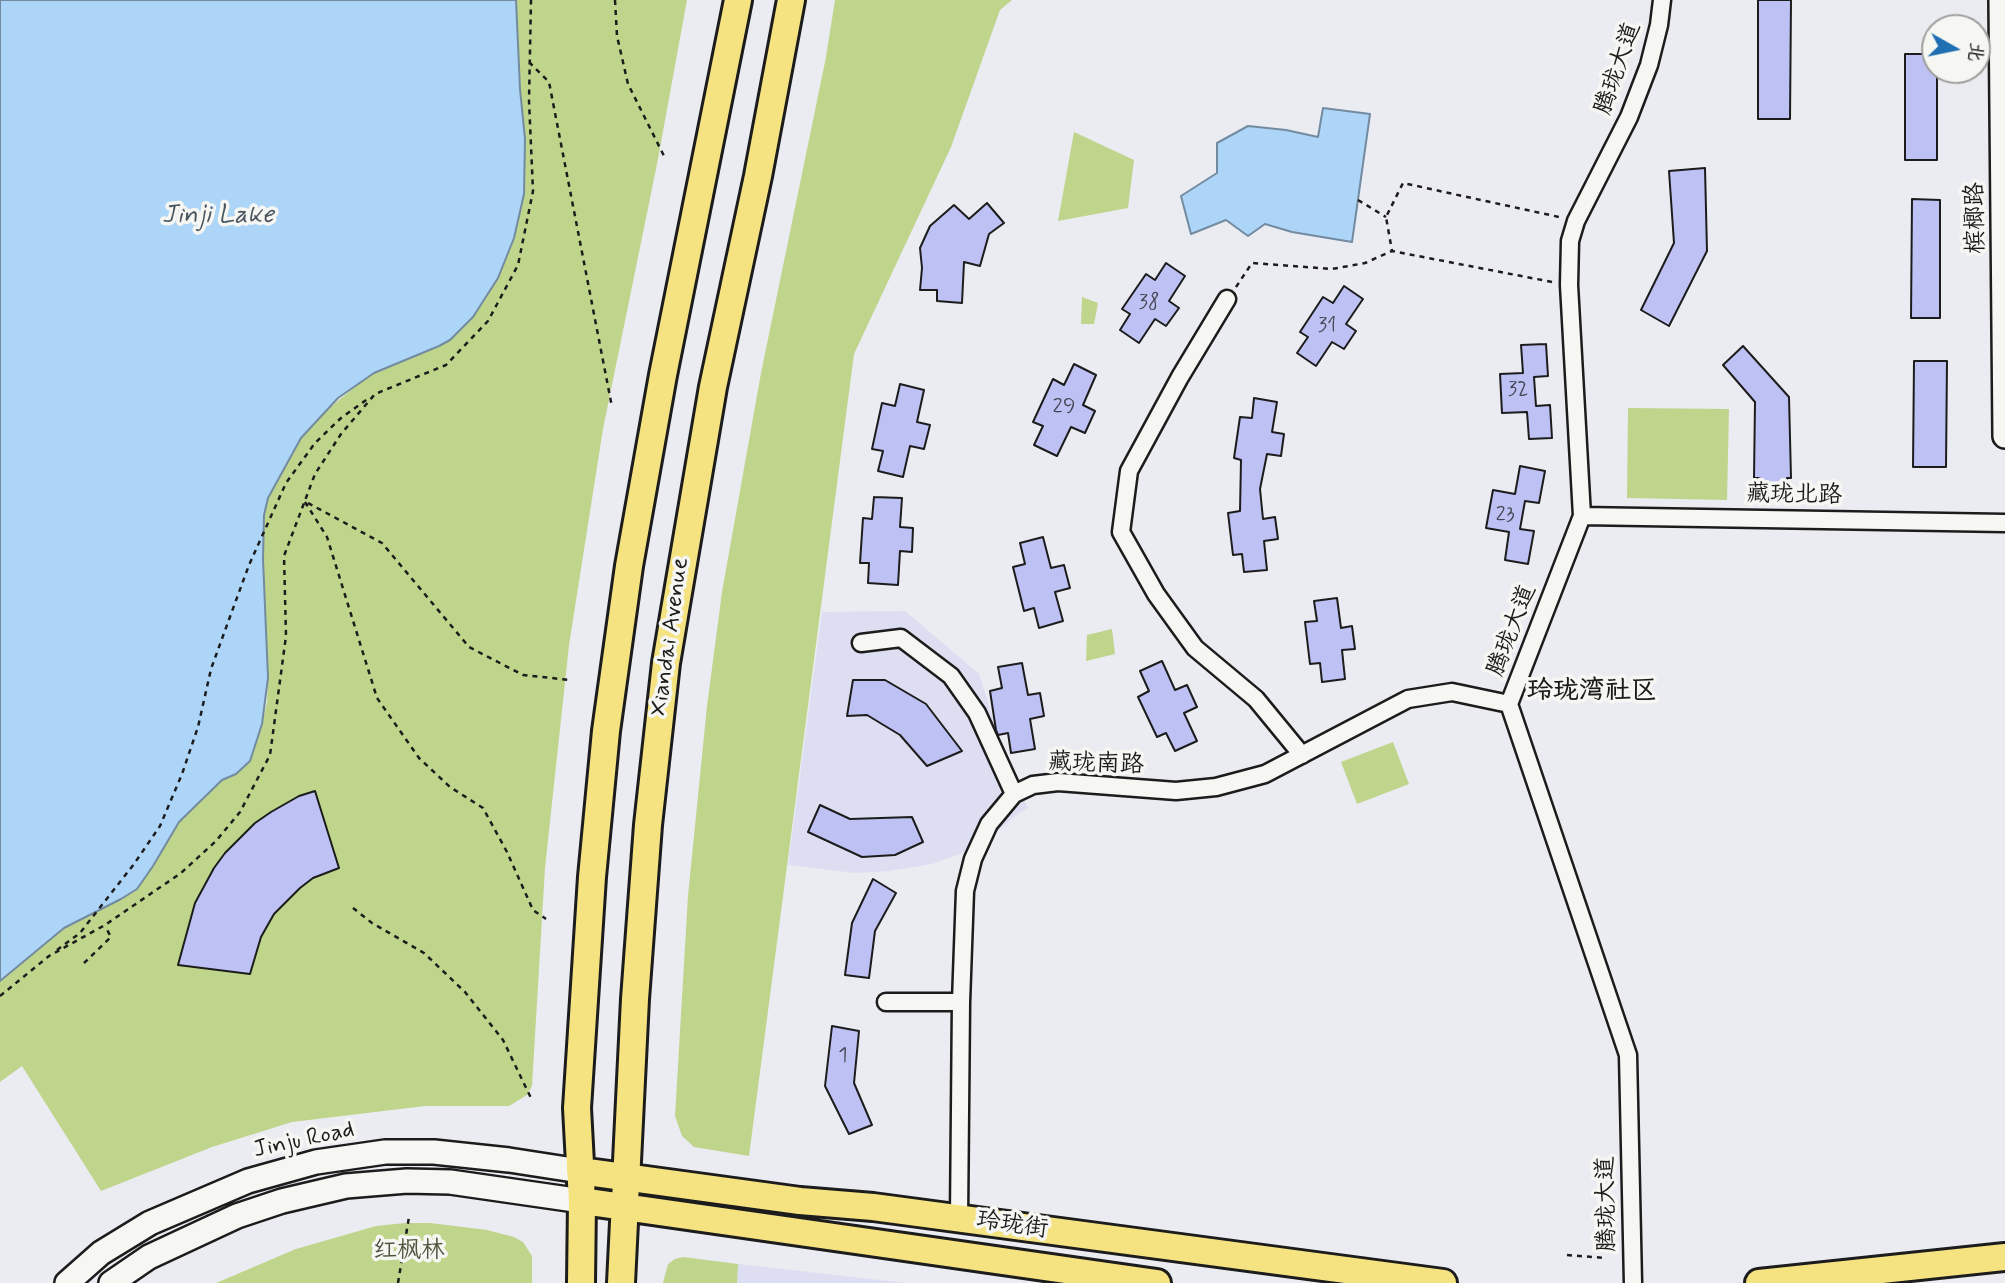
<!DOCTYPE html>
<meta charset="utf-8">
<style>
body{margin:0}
#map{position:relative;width:2005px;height:1283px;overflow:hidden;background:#ebebf2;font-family:Mynerve,"LXGW WenKai TC",sans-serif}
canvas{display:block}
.north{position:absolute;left:1921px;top:14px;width:70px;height:70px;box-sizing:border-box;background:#f6f6f2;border:2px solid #9f9f9c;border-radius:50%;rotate:99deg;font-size:19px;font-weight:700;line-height:28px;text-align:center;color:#1c1c1c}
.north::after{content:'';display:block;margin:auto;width:24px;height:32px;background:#1f6fb2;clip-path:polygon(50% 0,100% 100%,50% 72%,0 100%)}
</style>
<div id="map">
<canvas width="2005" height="1283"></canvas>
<div class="north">北</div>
</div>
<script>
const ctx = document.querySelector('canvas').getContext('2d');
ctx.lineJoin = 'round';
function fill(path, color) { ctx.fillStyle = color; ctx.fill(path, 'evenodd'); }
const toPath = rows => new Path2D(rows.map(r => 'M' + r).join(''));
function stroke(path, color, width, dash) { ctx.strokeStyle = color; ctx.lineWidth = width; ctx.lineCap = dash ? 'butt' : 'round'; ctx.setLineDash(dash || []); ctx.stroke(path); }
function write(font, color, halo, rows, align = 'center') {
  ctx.font = font + ' Mynerve,"LXGW WenKai TC",sans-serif'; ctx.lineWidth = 7; ctx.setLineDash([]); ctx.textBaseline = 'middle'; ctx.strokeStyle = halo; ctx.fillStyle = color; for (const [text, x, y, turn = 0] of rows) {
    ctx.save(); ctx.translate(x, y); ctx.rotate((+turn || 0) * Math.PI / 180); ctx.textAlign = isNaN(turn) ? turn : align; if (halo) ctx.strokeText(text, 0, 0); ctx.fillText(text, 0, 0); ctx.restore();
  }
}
const built = toPath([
 [905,611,979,674,1007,762,1028,808,1019,813,977,848,932,864,889,871,855,873,788,865,822,612],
 [738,1264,906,1283,737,1283]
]);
const green = toPath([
 [516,0,687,0,657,164,603,429,569,645,545,868,532,1086,527,1095,509,1106,425,1106,292,1122,212,1147,101,1191,22,1066,0,1082,0,981,64,928,121,899,137,889,179,822,222,780,236,774,262,724,267,702,268,678,263,559,264,515,268,498,301,438,325,411,374,372,439,347,473,317,498,278,514,238,524,194,525,139,520,89],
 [835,0,1012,0,1000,10,951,147,854,354,749,1156,694,1147,682,1136,675,1116,688,896,707,706,722,592,761,373,826,57],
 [1074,132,1134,160,1128,208,1058,221],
 [1082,297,1098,303,1094,324,1081,324],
 [1628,408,1729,409,1727,500,1627,498],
 [1112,629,1115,654,1086,661,1087,635],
 [1393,742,1409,784,1357,804,1341,762],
 [405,1223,430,1223,487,1230,514,1237,523,1242,532,1256,532,1283,216,1283,296,1249,376,1226],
 [683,1257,738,1264,737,1283,663,1283,668,1264,675,1259]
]);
const water = toPath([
 [0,0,516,0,520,89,525,139,524,194,514,238,498,278,473,317,450,340,439,346,374,373,338,398,301,438,268,498,264,515,263,559,268,678,262,724,250,761,236,774,222,780,179,822,153,866,137,889,121,899,64,928,0,981,0,0],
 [1323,108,1370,114,1352,242,1292,232,1265,224,1248,236,1226,220,1191,234,1181,196,1217,173,1217,143,1248,126,1286,130,1318,137,1323,108]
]);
const building = toPath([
 [1758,0,1791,0,1790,119,1758,119,1758,0],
 [1905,54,1935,54,1935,70,1937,70,1937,160,1905,160,1905,54],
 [1705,168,1707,251,1669,326,1641,310,1674,243,1669,171,1705,168],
 [1912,199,1940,200,1940,318,1911,318,1912,199],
 [987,203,1004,223,989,234,980,266,964,262,962,303,937,301,937,290,920,290,922,268,920,248,930,226,954,205,969,219,987,203],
 [1166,263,1185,276,1169,301,1179,308,1166,326,1155,319,1139,343,1120,330,1130,314,1122,309,1146,274,1155,280,1166,263],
 [1344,286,1363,299,1346,324,1356,331,1344,349,1332,342,1316,366,1297,353,1308,337,1300,332,1323,297,1333,303,1344,286],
 [1546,344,1548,376,1534,377,1536,406,1550,405,1552,438,1529,439,1527,412,1502,413,1500,374,1523,373,1521,345,1546,344],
 [1743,346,1789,397,1791,478,1787,478,1786,492,1759,492,1760,478,1754,478,1755,402,1723,365,1743,346],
 [1914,361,1947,361,1946,467,1913,467,1914,361],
 [1074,364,1096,375,1083,405,1095,411,1085,433,1071,427,1057,456,1034,445,1043,426,1033,422,1053,379,1064,385,1074,364],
 [900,384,924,390,917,422,930,425,924,449,910,446,903,477,878,471,883,451,872,449,882,403,895,406,900,384],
 [1254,398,1277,402,1272,432,1284,434,1281,456,1267,454,1260,489,1263,519,1275,517,1278,539,1264,541,1267,570,1244,572,1242,554,1233,555,1228,513,1240,511,1241,460,1234,458,1240,417,1252,418,1254,398],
 [1520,466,1545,471,1539,503,1525,501,1520,529,1534,531,1528,564,1505,560,1509,532,1486,528,1493,490,1515,494,1520,466],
 [874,497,902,498,900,527,913,528,912,552,900,551,898,585,868,583,869,563,860,563,863,518,872,519,874,497],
 [1043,537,1051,568,1064,565,1070,588,1055,592,1063,621,1039,628,1034,608,1024,611,1013,567,1025,564,1020,543,1043,537],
 [1337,598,1341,628,1352,626,1355,649,1342,650,1345,679,1322,682,1320,663,1310,664,1305,622,1317,621,1314,601,1337,598],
 [1162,661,1175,690,1187,685,1197,707,1184,713,1197,741,1175,751,1166,733,1157,737,1138,697,1149,691,1140,671,1162,661],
 [1022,663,1028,695,1040,693,1044,716,1030,719,1035,749,1011,753,1008,733,998,735,996,730,990,691,1002,688,998,667,1022,663],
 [853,680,885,680,926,704,962,751,927,766,900,735,867,715,847,716,853,680],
 [315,791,339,868,313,878,300,888,274,914,261,937,250,974,178,965,195,903,214,868,225,853,255,823,271,812,299,796,315,791],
 [820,805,850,819,912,817,923,842,895,855,862,857,808,832,820,805],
 [873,879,896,893,875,931,869,978,845,975,852,923,873,879],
 [832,1026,859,1031,854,1083,872,1125,849,1134,825,1086,832,1026]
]);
const path = toPath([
 [615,0,617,36,628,84,664,156],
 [529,62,549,82,612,407],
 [1358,200,1386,217],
 [1552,282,1392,251,1386,217,1403,183,1559,217],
 [1236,287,1252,263,1332,269,1365,263,1392,251],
 [305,502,327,537,377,698,419,758,450,787,483,808,507,852,533,910,546,919],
 [308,503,382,543,469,647,523,675,570,680],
 [353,908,372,923,424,953,465,992,503,1040,531,1098],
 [57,950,80,933,134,864,160,826,182,774,198,727,211,669,231,614,249,565,286,483,315,443,341,418,369,398],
 [84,963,111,937,105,926],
 [0,996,49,956,105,925,181,873,216,841,240,812,270,755,286,636,284,556,315,474,341,434,375,394,446,365,488,321,518,265,533,191,529,101,531,0],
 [1567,1255,1606,1258],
 [398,1283,409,1217]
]);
const minor = toPath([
 [1227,299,1180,377,1129,471,1121,532,1156,594,1195,648,1256,699,1302,755],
 [1582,516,2005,523],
 [861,643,901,638,951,676,977,713,1014,794],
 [886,1002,961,1002],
 [959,1218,961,1002,965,891,973,859,989,824,1014,794,1033,785,1058,782,1176,791,1216,787,1265,774,1408,699,1452,692,1509,704],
 [1633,1283,1628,1055,1509,704,1582,516,1569,285,1570,241,1576,221,1629,117,1649,65,1659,25,1662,0]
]);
const secondary = toPath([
 [2001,0,2005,436],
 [67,1283,101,1253,150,1223,248,1181,316,1162,385,1152,434,1152,509,1160,580,1171],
 [111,1283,149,1257,237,1216,282,1201,346,1186,407,1181,450,1182,582,1201]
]);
const primary = toPath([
 [580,1171,800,1201,873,1207,1443,1283],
 [582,1201,1157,1283],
 [581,1283,582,1201,577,1108,592,877,606,731,629,566,663,375,738,0],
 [621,1283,635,999,648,825,666,663,713,387,758,176,791,0],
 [1759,1283,2005,1257]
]);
const numberNames = [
 ["38",1149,304],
 ["31",1327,327],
 ["32",1518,391],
 ["29",1064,408],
 ["23",1505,516],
 ["1",843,1057]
];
const streetNames = [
 ["腾珑大道",1619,69,-71],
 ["槟榔路",1977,218,-91],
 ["藏珑北路",1794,496,1],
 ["腾珑大道",1513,631,-69],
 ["Xiandai Avenue",671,637,-82],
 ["藏珑南路",1096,765,2],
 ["Jinju Road",304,1141,-12],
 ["腾珑大道",1608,1204,-91],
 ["玲珑街",1012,1226,8]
];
const parkNames = [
 ["红枫林",409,1252]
];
const waterNames = [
 ["Jinji Lake",218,217]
];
const neighbourhoodNames = [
 ["玲珑湾社区",1592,693]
];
fill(built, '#dedef2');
fill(green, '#bfd58b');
fill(water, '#add5f8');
stroke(water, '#738ba0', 2);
fill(building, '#bec1f3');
stroke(building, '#1c1c1c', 2);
stroke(minor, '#1c1c1c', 21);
stroke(secondary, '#1c1c1c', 28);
stroke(primary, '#1c1c1c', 32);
stroke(path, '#1c1c1c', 2.5, [5, 5]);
stroke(minor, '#f6f6f2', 16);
stroke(secondary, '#f6f6f2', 23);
stroke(primary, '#f5e382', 26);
write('21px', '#444552', null, numberNames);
write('24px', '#1c1c1c', '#f6f6f2', streetNames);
write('24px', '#4d543d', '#f6f6f2', parkNames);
write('italic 26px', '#48545e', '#f6f6f2', waterNames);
write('bold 26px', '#1c1c1c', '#f6f6f2', neighbourhoodNames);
</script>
